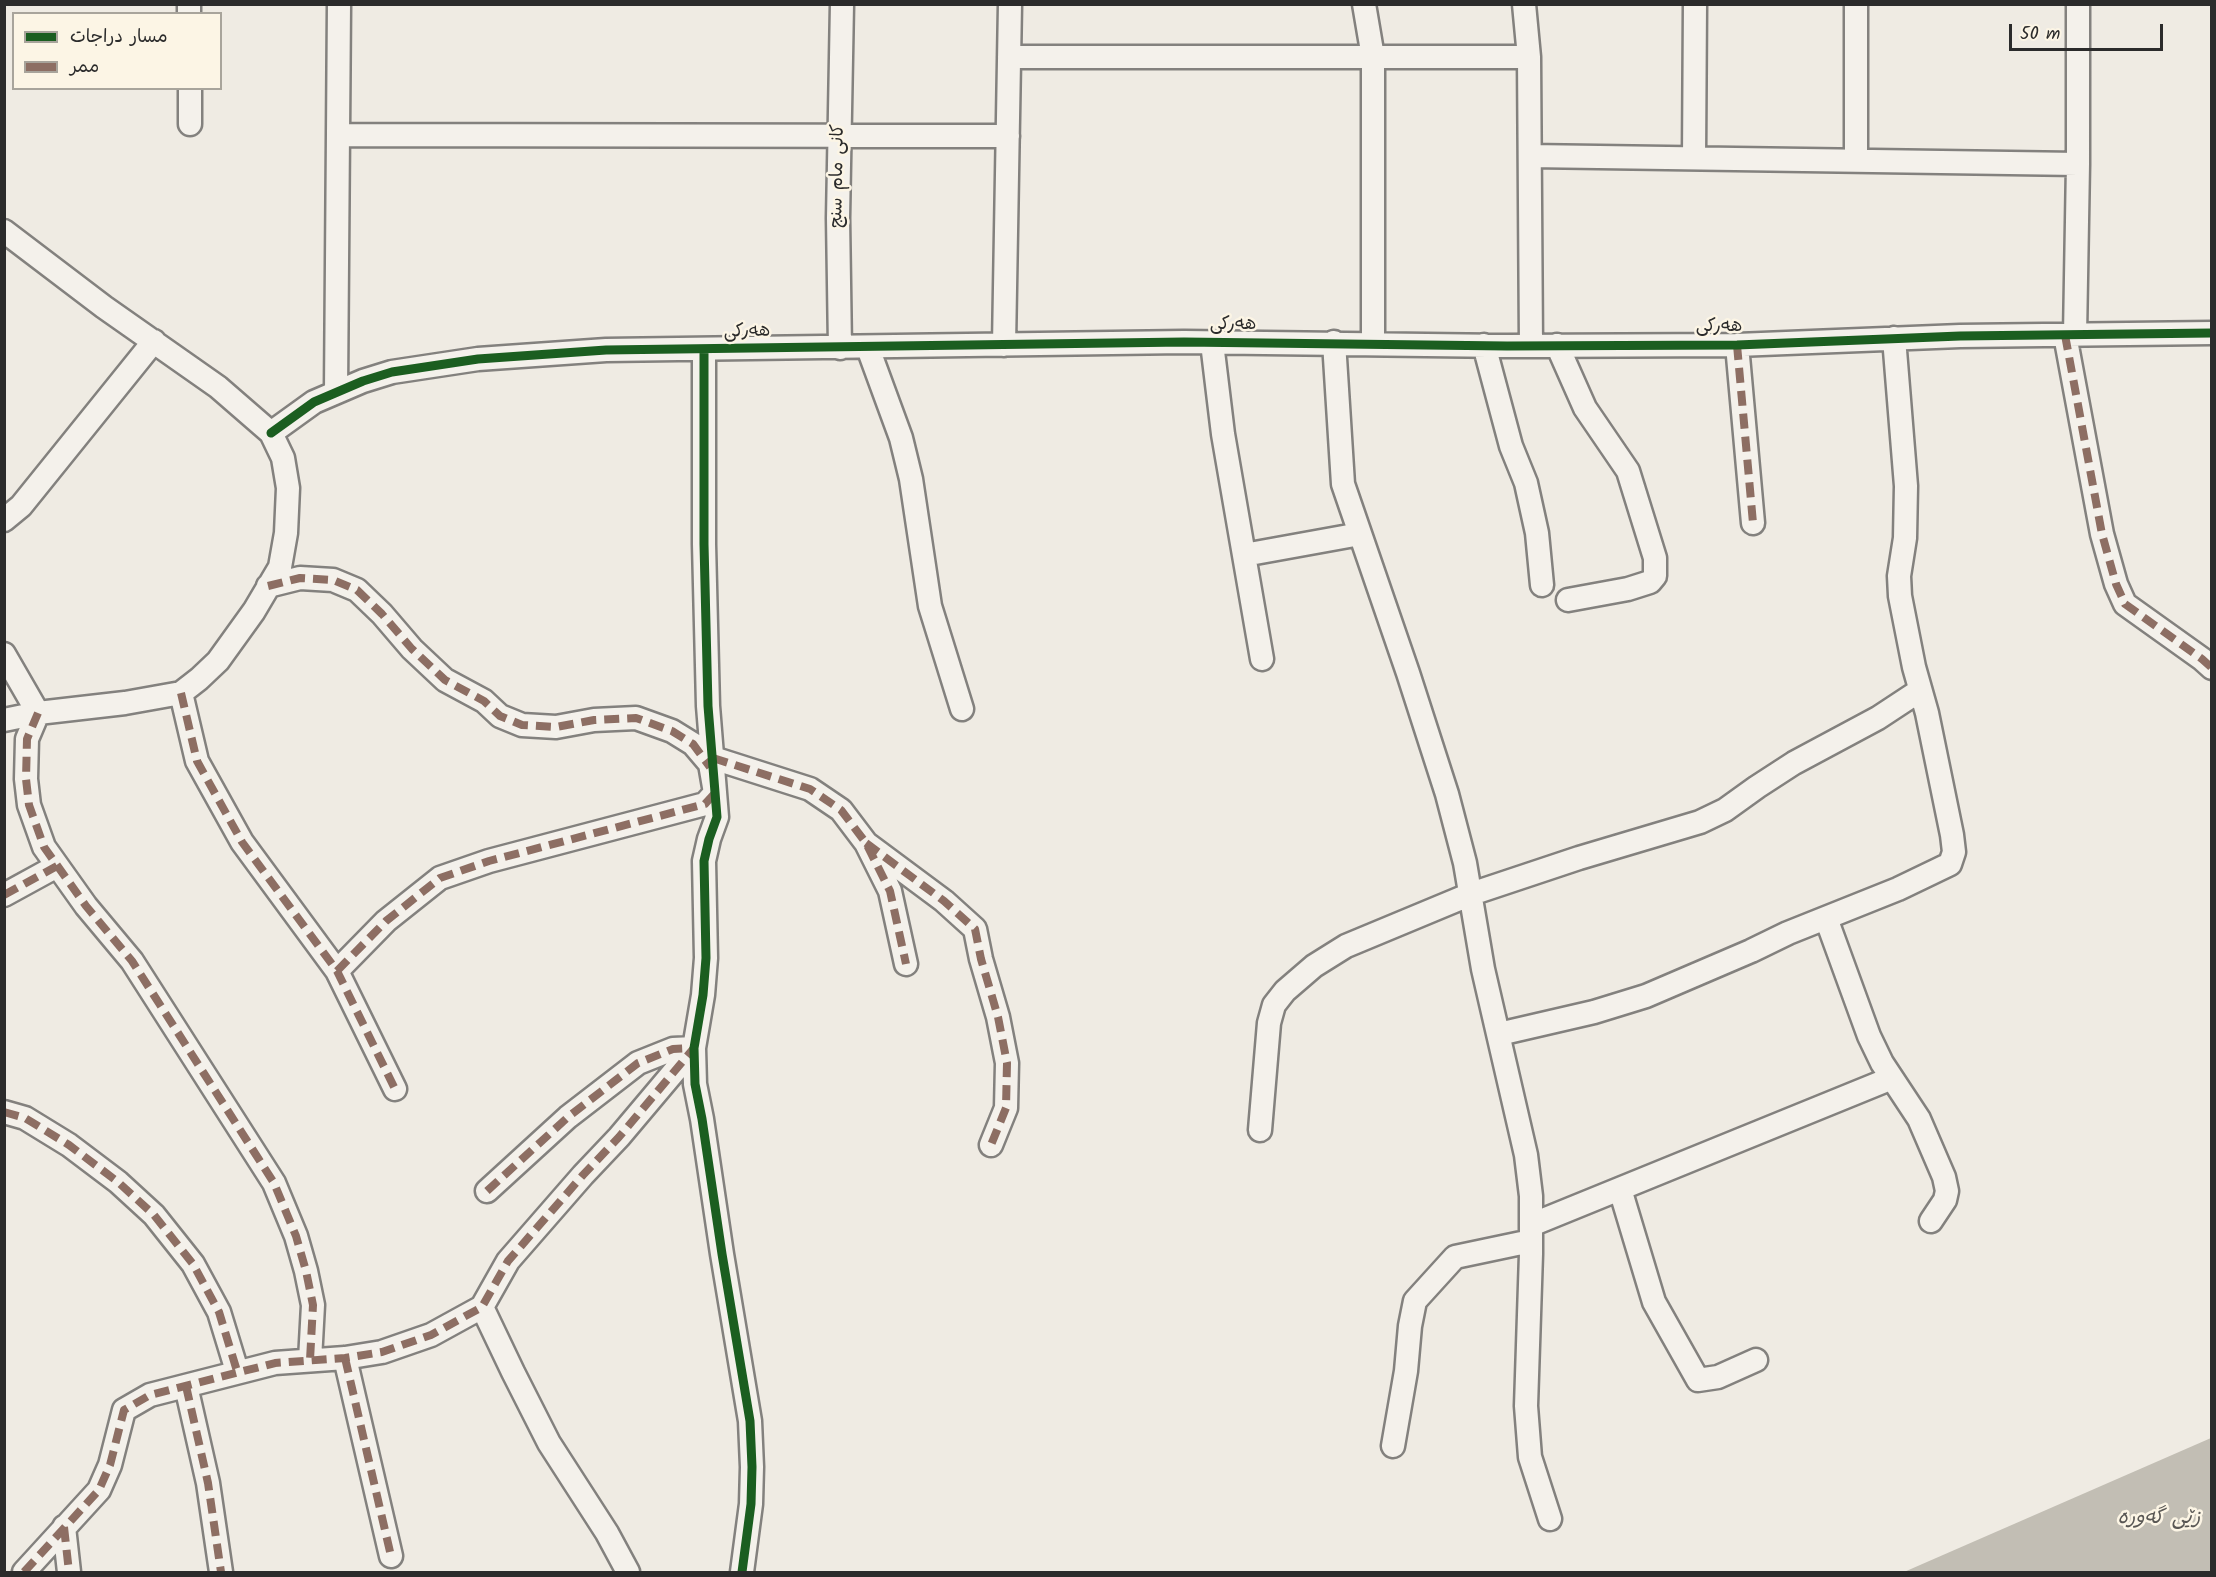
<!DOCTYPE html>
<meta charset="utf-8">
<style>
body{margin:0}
#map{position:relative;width:2216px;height:1577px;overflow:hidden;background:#efebe3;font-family:Kalam,"Playpen Sans Arabic",sans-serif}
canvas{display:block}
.frame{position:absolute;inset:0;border:6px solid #2b2b2b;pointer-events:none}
.legend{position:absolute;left:12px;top:12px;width:210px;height:78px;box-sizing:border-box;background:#fcf5e5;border:2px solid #a8a49b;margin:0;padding:8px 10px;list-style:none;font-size:18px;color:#2b2b2b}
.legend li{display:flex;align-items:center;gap:12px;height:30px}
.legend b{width:30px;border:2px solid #a8a49b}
.scale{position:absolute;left:2009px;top:24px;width:154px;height:27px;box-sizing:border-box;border:3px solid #2b2b2b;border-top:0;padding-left:8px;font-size:18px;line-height:21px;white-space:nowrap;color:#2b2b2b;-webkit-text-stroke:4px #fcf5e5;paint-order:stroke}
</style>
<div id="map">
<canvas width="2216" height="1577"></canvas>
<div class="frame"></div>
<ul class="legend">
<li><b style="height:8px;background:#1b5e20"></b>مسار دراجات</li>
<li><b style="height:8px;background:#8d6e63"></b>ممر</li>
</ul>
<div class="scale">50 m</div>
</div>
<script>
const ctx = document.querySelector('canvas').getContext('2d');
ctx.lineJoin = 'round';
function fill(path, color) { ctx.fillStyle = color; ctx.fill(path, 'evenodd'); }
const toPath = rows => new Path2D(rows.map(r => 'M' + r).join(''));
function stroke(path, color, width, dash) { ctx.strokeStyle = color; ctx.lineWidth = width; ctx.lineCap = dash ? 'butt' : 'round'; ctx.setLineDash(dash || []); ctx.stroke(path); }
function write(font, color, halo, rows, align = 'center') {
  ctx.font = font + ' Kalam,"Playpen Sans Arabic",sans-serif'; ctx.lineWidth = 5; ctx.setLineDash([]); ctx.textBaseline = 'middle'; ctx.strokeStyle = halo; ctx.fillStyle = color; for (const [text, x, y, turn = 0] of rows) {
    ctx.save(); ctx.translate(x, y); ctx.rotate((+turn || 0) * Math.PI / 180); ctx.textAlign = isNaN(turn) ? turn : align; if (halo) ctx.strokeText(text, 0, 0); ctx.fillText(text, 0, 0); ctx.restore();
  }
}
const water = toPath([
 [2211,1438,2211,1572,1904,1572]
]);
const minor = toPath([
 [189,4,189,14],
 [1364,4,1373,57,1373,343],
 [1524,4,1529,57,1531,346],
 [1009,57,1529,57],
 [190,88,190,124],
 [338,135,1008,136],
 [1530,156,2078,164],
 [1694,158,1695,4],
 [1856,160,1856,4],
 [4,231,104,307,218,387,271,433,283,458,288,488,286,533,280,567,254,611,218,661,199,679,181,693,125,703,38,713,4,720],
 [2065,335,2102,534,2116,584,2125,604,2202,659,2212,668],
 [2075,335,2078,164,2078,4],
 [1334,342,1343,484,1408,673,1447,794,1465,863,1483,969,1526,1155,1531,1196,1531,1254,1526,1406,1530,1457,1550,1519],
 [1212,343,1223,434,1262,659],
 [1004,345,1010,4],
 [1484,345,1511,446,1526,483,1537,533,1542,585],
 [1557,345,1585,408,1628,471,1655,558,1655,576,1650,582,1628,589,1568,600],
 [1737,345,1753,523],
 [840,348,838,218,842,4],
 [868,348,901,438,911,479,930,606,962,709],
 [704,350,704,544,708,706,717,817,709,839,704,861,706,958,703,995,694,1048,695,1084,702,1119,722,1254,750,1421,752,1467,751,1504,742,1572],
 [336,391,339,4],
 [271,433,314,402,363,381,392,372,478,359,606,350,1184,342,1507,346,1737,345,1960,336,2212,333],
 [4,520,21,506,154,341],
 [1244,555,1360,534],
 [268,586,300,578,333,580,357,590,382,614,412,649,445,680,484,701,500,716,522,725,556,727,594,720,636,718,672,731,693,744,710,764,715,793,705,804,489,861,440,878,386,921,337,971],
 [4,654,38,713,27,739,26,779,29,805,44,847,86,906,132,961,274,1183,296,1236,306,1271,313,1305,310,1360],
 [181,693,197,761,242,842,337,971,395,1089],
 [713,758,810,789,841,810,866,843,890,891,906,964],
 [866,843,944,901,975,929,981,959,998,1017,1007,1063,1006,1108,991,1145],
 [4,895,57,866],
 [1826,918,1869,1036,1882,1063,1919,1119,1944,1177,1947,1191,1945,1200,1931,1221],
 [1499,1034,1594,1012,1646,996,1751,951,1788,933,1898,889,1950,864,1954,852,1952,835,1927,713,1914,667,1900,596,1899,576,1905,538,1906,486,1894,338],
 [4,1112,25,1118,69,1145,118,1182,154,1215,193,1264,219,1312,237,1371],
 [1260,1130,1269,1023,1274,1005,1285,991,1314,966,1346,946,1471,894,1579,858,1700,822,1725,810,1757,787,1794,763,1878,718,1919,691],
 [1620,1189,1654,1302,1698,1380,1718,1377,1756,1360],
 [487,1191,568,1117,638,1063,673,1049,694,1048],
 [1531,1225,1892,1078],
 [482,1307,513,1372,549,1443,607,1533,628,1572],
 [345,1358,391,1556],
 [186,1386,208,1483,221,1572],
 [1393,1446,1406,1371,1410,1326,1415,1301,1455,1257,1531,1241],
 [64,1527,69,1572],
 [24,1572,99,1490,110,1465,124,1410,150,1395,275,1363,345,1358,382,1352,431,1335,482,1307,508,1261,583,1175,619,1137,694,1048]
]);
const quiet = toPath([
 [2065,335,2102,534,2116,584,2125,604,2202,659,2212,668],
 [1737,345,1753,523],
 [268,586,300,578,333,580,357,590,382,614,412,649,445,680,484,701,500,716,522,725,556,727,594,720,636,718,672,731,693,744,710,767],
 [181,693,197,761,242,842,337,971,395,1089],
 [38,713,27,739,26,779,29,805,44,847,86,906,132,961,274,1183,296,1236,306,1271,313,1305,310,1360],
 [713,758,810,789,841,810,866,843,890,891,906,964],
 [866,843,944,901,975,929,981,959,998,1017,1007,1063,1006,1108,991,1145],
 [4,895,57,866],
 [337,971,386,921,440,878,489,861,705,804,715,793],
 [4,1112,25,1118,69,1145,118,1182,154,1215,193,1264,219,1312,237,1371],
 [487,1191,568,1117,638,1063,673,1049,694,1048],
 [345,1358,391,1556],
 [186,1386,208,1483,221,1572],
 [64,1527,69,1572],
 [24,1572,99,1490,110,1465,124,1410,150,1395,275,1363,345,1358,382,1352,431,1335,482,1307,508,1261,583,1175,619,1137,694,1048]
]);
const cycleway = toPath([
 [704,350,704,544,708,706,717,817,709,839,704,861,706,958,703,995,694,1048,695,1084,702,1119,722,1254,750,1421,752,1467,751,1504,742,1572],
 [271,433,314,402,363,381,392,372,478,359,606,350,1184,342,1507,346,1737,345,1960,336,2212,333]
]);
const streetNames = [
 ["کانی مام سنج",839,176,-89],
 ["هەرکی",1233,326],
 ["هەرکی",1719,328],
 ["هەرکی",747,333,-1]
];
const waterNames = [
 ["زێی گەورە",2159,1520]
];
fill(water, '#c2beb4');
stroke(minor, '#83817e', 27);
stroke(minor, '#f4f1eb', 22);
stroke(quiet, '#8d6e63', 8, [15, 8]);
stroke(cycleway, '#1b5e20', 9);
write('18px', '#2b2b2b', '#fcf5e5', streetNames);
write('italic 20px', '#595754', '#fcf5e5', waterNames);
</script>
